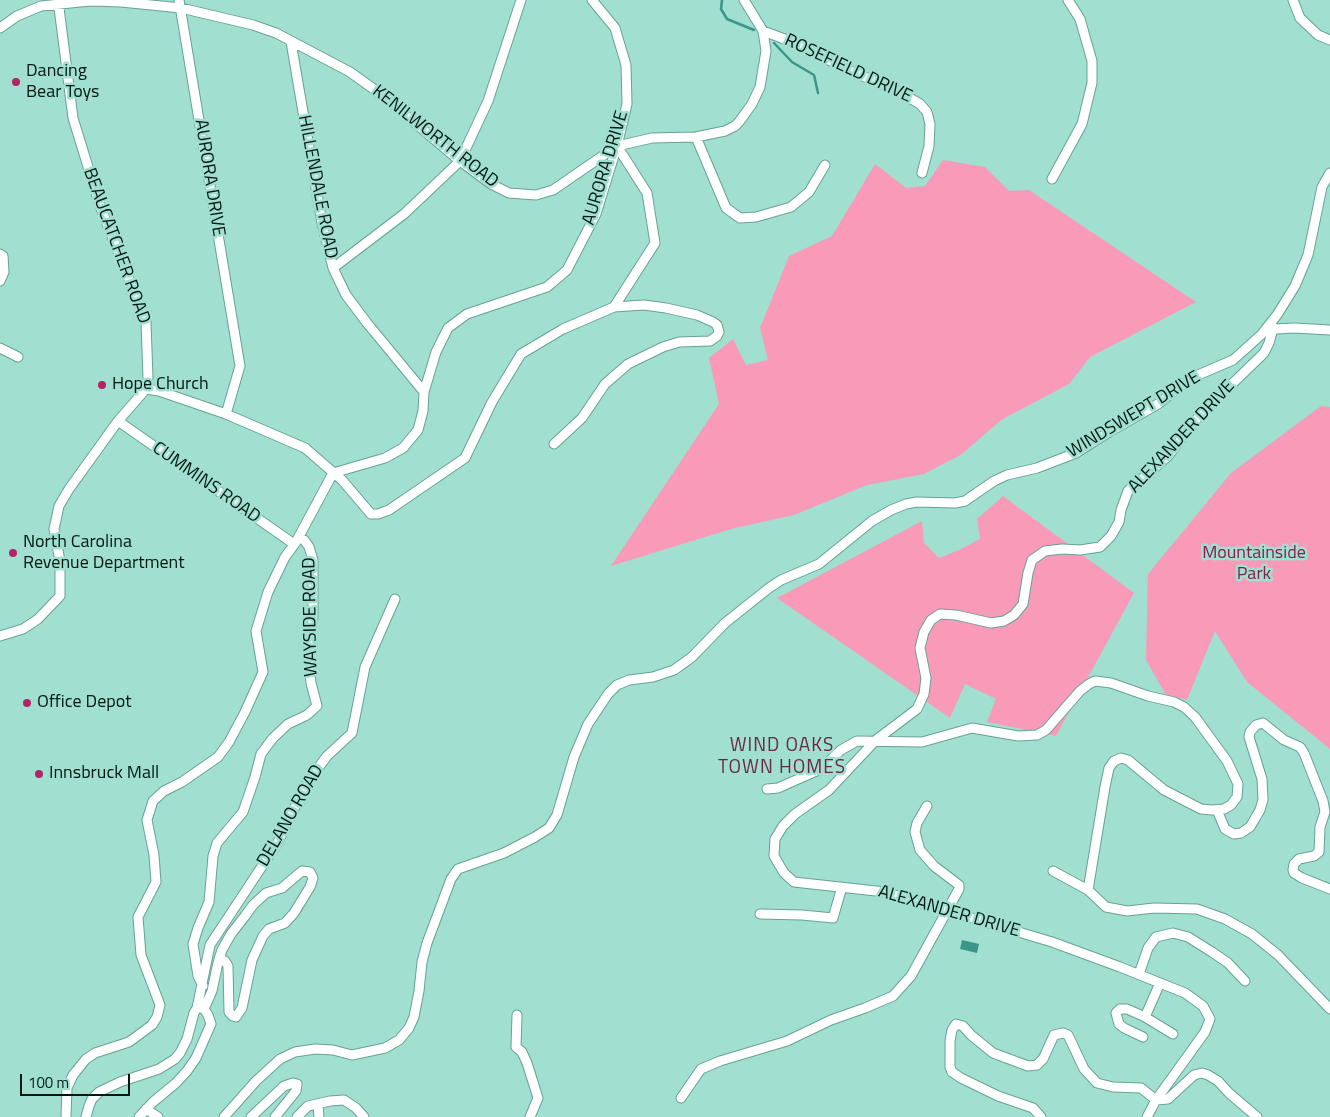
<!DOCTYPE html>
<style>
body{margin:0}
#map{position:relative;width:1330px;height:1117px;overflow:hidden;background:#a1dfd1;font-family:"Titillium Web",sans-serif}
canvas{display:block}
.scale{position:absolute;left:20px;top:1074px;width:110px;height:22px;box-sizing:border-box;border:2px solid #001713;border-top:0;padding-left:6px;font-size:15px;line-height:18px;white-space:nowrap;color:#001713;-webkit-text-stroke:4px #a1dfd1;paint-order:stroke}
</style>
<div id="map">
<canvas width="1330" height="1117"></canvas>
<div class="scale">100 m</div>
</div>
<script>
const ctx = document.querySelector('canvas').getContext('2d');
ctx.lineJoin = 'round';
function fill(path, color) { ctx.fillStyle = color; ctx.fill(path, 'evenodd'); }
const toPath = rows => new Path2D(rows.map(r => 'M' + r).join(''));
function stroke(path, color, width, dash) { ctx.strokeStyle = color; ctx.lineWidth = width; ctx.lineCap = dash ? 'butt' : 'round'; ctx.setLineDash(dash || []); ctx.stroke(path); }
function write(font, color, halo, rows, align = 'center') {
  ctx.font = font + ' "Titillium Web",sans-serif'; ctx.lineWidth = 5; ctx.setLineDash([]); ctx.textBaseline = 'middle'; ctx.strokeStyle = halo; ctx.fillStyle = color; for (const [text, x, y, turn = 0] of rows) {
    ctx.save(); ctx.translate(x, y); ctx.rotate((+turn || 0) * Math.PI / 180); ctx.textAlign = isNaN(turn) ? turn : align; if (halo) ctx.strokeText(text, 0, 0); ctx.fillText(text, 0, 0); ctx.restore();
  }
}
const green = toPath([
 [943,160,985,167,1009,191,1029,190,1196,302,1090,357,1069,384,1001,420,962,454,924,474,867,485,794,515,731,529,611,566,719,404,709,358,733,339,746,365,768,360,760,328,789,256,832,236,875,164,906,188,925,186],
 [1321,406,1330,407,1330,749,1247,682,1215,631,1187,700,1166,695,1146,660,1148,574,1231,473],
 [1003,496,1134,593,1056,736,987,722,996,699,965,684,950,718,777,598,922,521,924,543,939,558,959,550,980,539,977,519]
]);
const water = toPath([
 [962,940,979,944,977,953,960,949]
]);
const stream = toPath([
 [722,0,721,9,727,19,754,30],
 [774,43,792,62,814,75,818,93]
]);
const minor = toPath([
 [58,0,73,118,100,206,146,322,148,378,146,389,159,391,226,414,305,448,342,480,371,514,378,514,389,510,465,458,492,402,521,354,563,329,614,307,655,243,647,193,617,146],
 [179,0,240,366,226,414],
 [1293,0,1300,18,1318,35,1330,40],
 [0,28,17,16,41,6,90,1,121,2,181,8,253,25,276,33,350,72,382,95,460,161,491,184,509,193,536,195,553,190,617,146,652,138,696,137,725,131,735,126,739,122,752,104,760,87,766,51,763,31,744,0],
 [763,31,798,44,848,70,896,90,920,104,927,112,930,124,929,146,922,173],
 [291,42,322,223,333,268,346,295,367,323,424,392],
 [696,137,726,208,740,218,756,217,791,207,809,192,825,165],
 [1052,179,1082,124,1092,83,1092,61,1080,19,1068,0],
 [0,254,3,256,4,272,0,281],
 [333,268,404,214,460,161,488,101,521,0],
 [0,348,18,357],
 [118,421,294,544],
 [554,444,582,418,605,384,628,364,663,347,679,342,710,341,717,336,719,332,717,325,713,322,697,315,666,308,644,305,614,307],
 [333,473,385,458,403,448,418,430,423,411,424,392,436,352,448,328,467,314,547,287,567,270,596,214,617,146,627,104,626,65,615,28,592,0],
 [0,636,23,629,38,619,60,596,60,561,54,529,59,506,69,489,118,421,146,389],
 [767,789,778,788,821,769,841,750,857,741,922,742,972,728,1018,736,1037,735,1046,730,1080,691,1089,684,1095,681,1111,683,1148,696,1174,702,1184,707,1195,717,1227,761,1238,784,1237,797,1231,805,1224,809,1212,810,1201,809,1164,790,1128,760,1121,758,1114,761,1109,768,1105,787,1088,890],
 [1217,810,1225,829,1234,834,1241,833,1250,827,1260,810,1263,800,1262,779,1249,737,1250,732,1256,725,1263,723,1284,740,1300,747,1304,753,1323,801,1325,812,1320,827,1319,852,1314,856,1299,859,1294,864,1293,870,1294,873,1302,878,1330,889],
 [1053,871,1088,890,1106,907,1127,911,1154,908,1197,909,1225,919,1252,934,1278,955,1330,1009],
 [760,914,802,915,833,918,842,887],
 [1139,974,1148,948,1156,937,1173,933,1188,937,1212,952,1228,963,1245,981],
 [203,986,198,976,193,944,198,928,209,902,213,856,217,843,243,812,255,777,261,754,273,738,288,724,307,715,317,706,311,683,308,655,313,617,313,560,309,547,305,541,299,536],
 [204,1009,212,991,217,967,219,959,222,950,231,934,245,916,253,905,266,893,282,888,302,871,310,872,313,878,310,887,294,913,285,923,269,929,263,936,252,960,242,1008,236,1017,233,1016,229,1012,228,966,225,961,219,959],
 [517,1015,516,1047,522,1052,527,1063,538,1098,530,1117],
 [1145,1017,1160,983],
 [1143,1037,1124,1028,1119,1024,1116,1013,1120,1009,1127,1009,1145,1017,1173,1034],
 [681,1098,701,1069,720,1061,787,1041,831,1020,865,1008,893,996,911,976,959,889,959,885,934,866,920,850,915,832,917,823,927,806],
 [318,1104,319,1117],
 [146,1109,158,1117],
 [66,1117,67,1088,73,1075,86,1059,95,1053,129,1042,152,1025,157,1017,160,1005,141,955,138,917,156,882,154,855,147,820,153,801,164,791,182,782,218,757,229,742,245,712,263,672,256,631,268,592,285,557,296,542,333,473],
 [86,1117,89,1106,92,1099,99,1092,120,1082,159,1069,175,1059,180,1053,187,1039,194,1013,197,1008,210,945,278,842,305,786,327,756,352,733,365,667,395,599],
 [139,1117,153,1102,176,1083,187,1071,196,1058,211,1024,208,1015,204,1009,200,1008],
 [224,1117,256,1081,280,1059,295,1052,315,1049,333,1050,352,1055,385,1048,399,1040,409,1028,414,1017,419,991,422,962,427,943,451,879,458,869,504,853,535,837,549,828,557,815,574,757,588,724,608,694,617,685,629,680,653,677,674,670,692,657,725,623,769,588,781,580,819,564,872,521,891,510,906,504,917,502,955,503,965,501,994,481,1007,475,1037,468,1076,453,1109,432,1158,404,1182,385,1198,375,1233,360,1262,334,1269,325,1276,329,1294,328,1330,330],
 [251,1117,284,1086,293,1083,297,1084,296,1091,275,1117],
 [297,1117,308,1106,330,1101,344,1100,356,1108,364,1117],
 [1041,1117,1033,1108,998,1096,961,1078,952,1072,950,1067,950,1041,952,1030,956,1024,963,1026,971,1035,993,1053,1028,1066,1037,1065,1043,1059,1054,1035,1063,1033,1068,1035,1084,1069,1097,1083,1113,1087,1141,1088,1156,1100,1168,1099,1194,1075,1202,1073,1208,1075,1218,1081,1229,1093,1257,1117],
 [1147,1117,1156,1100,1205,1032,1210,1019,1203,1006,1185,993,1120,967,1052,942,885,892,794,882,784,873,774,856,775,839,783,826,795,814,829,790,876,740,917,709,924,694,926,678,920,648,924,632,931,620,940,614,956,615,991,623,1004,621,1014,615,1023,604,1028,573,1032,560,1045,551,1062,549,1080,550,1100,547,1111,536,1119,522,1121,510,1128,491,1168,456,1199,416,1264,353,1269,343,1272,332,1269,325,1277,315,1295,286,1308,255,1322,187,1330,173]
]);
const markers = [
 [16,82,5,"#b02563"],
 [102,385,5,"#b02563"],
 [13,553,5,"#b02563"],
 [27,703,5,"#b02563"],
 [39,774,5,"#b02563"]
];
const streetNames = [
 ["ROSEFIELD DRIVE",848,69,25],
 ["KENILWORTH ROAD",435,137,38],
 ["AURORA DRIVE",606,168,-73],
 ["AURORA DRIVE",209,178,81],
 ["HILLENDALE ROAD",317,187,79],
 ["BEAUCATCHER ROAD",116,246,70],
 ["WINDSWEPT DRIVE",1134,415,-31],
 ["ALEXANDER DRIVE",1182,437,-47],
 ["CUMMINS ROAD",206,483,35],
 ["WAYSIDE ROAD",311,617,-91],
 ["DELANO ROAD",291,816,-60],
 ["ALEXANDER DRIVE",949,912,16]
];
const poiNames = [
 ["Dancing",26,72],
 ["Bear Toys",26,93],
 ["Hope Church",112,385],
 ["North Carolina",23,543],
 ["Revenue Department",23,564],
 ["Office Depot",37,703],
 ["Innsbruck Mall",49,774]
];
const parkNames = [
 ["Mountainside",1254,554],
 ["Park",1254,575]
];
const neighbourhoodNames = [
 ["WIND OAKS",782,746],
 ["TOWN HOMES",782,768]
];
fill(green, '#f99ab8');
fill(water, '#3a9787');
stroke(stream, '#3a9787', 2.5);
stroke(minor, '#66a295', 11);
stroke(minor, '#fff', 9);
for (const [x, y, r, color] of markers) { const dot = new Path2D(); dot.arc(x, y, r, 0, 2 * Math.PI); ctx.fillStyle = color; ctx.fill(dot); stroke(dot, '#a1dfd1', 2); }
write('18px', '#001713', '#a1dfd1', streetNames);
write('18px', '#001713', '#a1dfd1', poiNames, 'left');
write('18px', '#891e4c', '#a1dfd1', parkNames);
ctx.letterSpacing = '1px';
write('19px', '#6a2740', '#a1dfd1', neighbourhoodNames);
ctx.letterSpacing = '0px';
</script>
